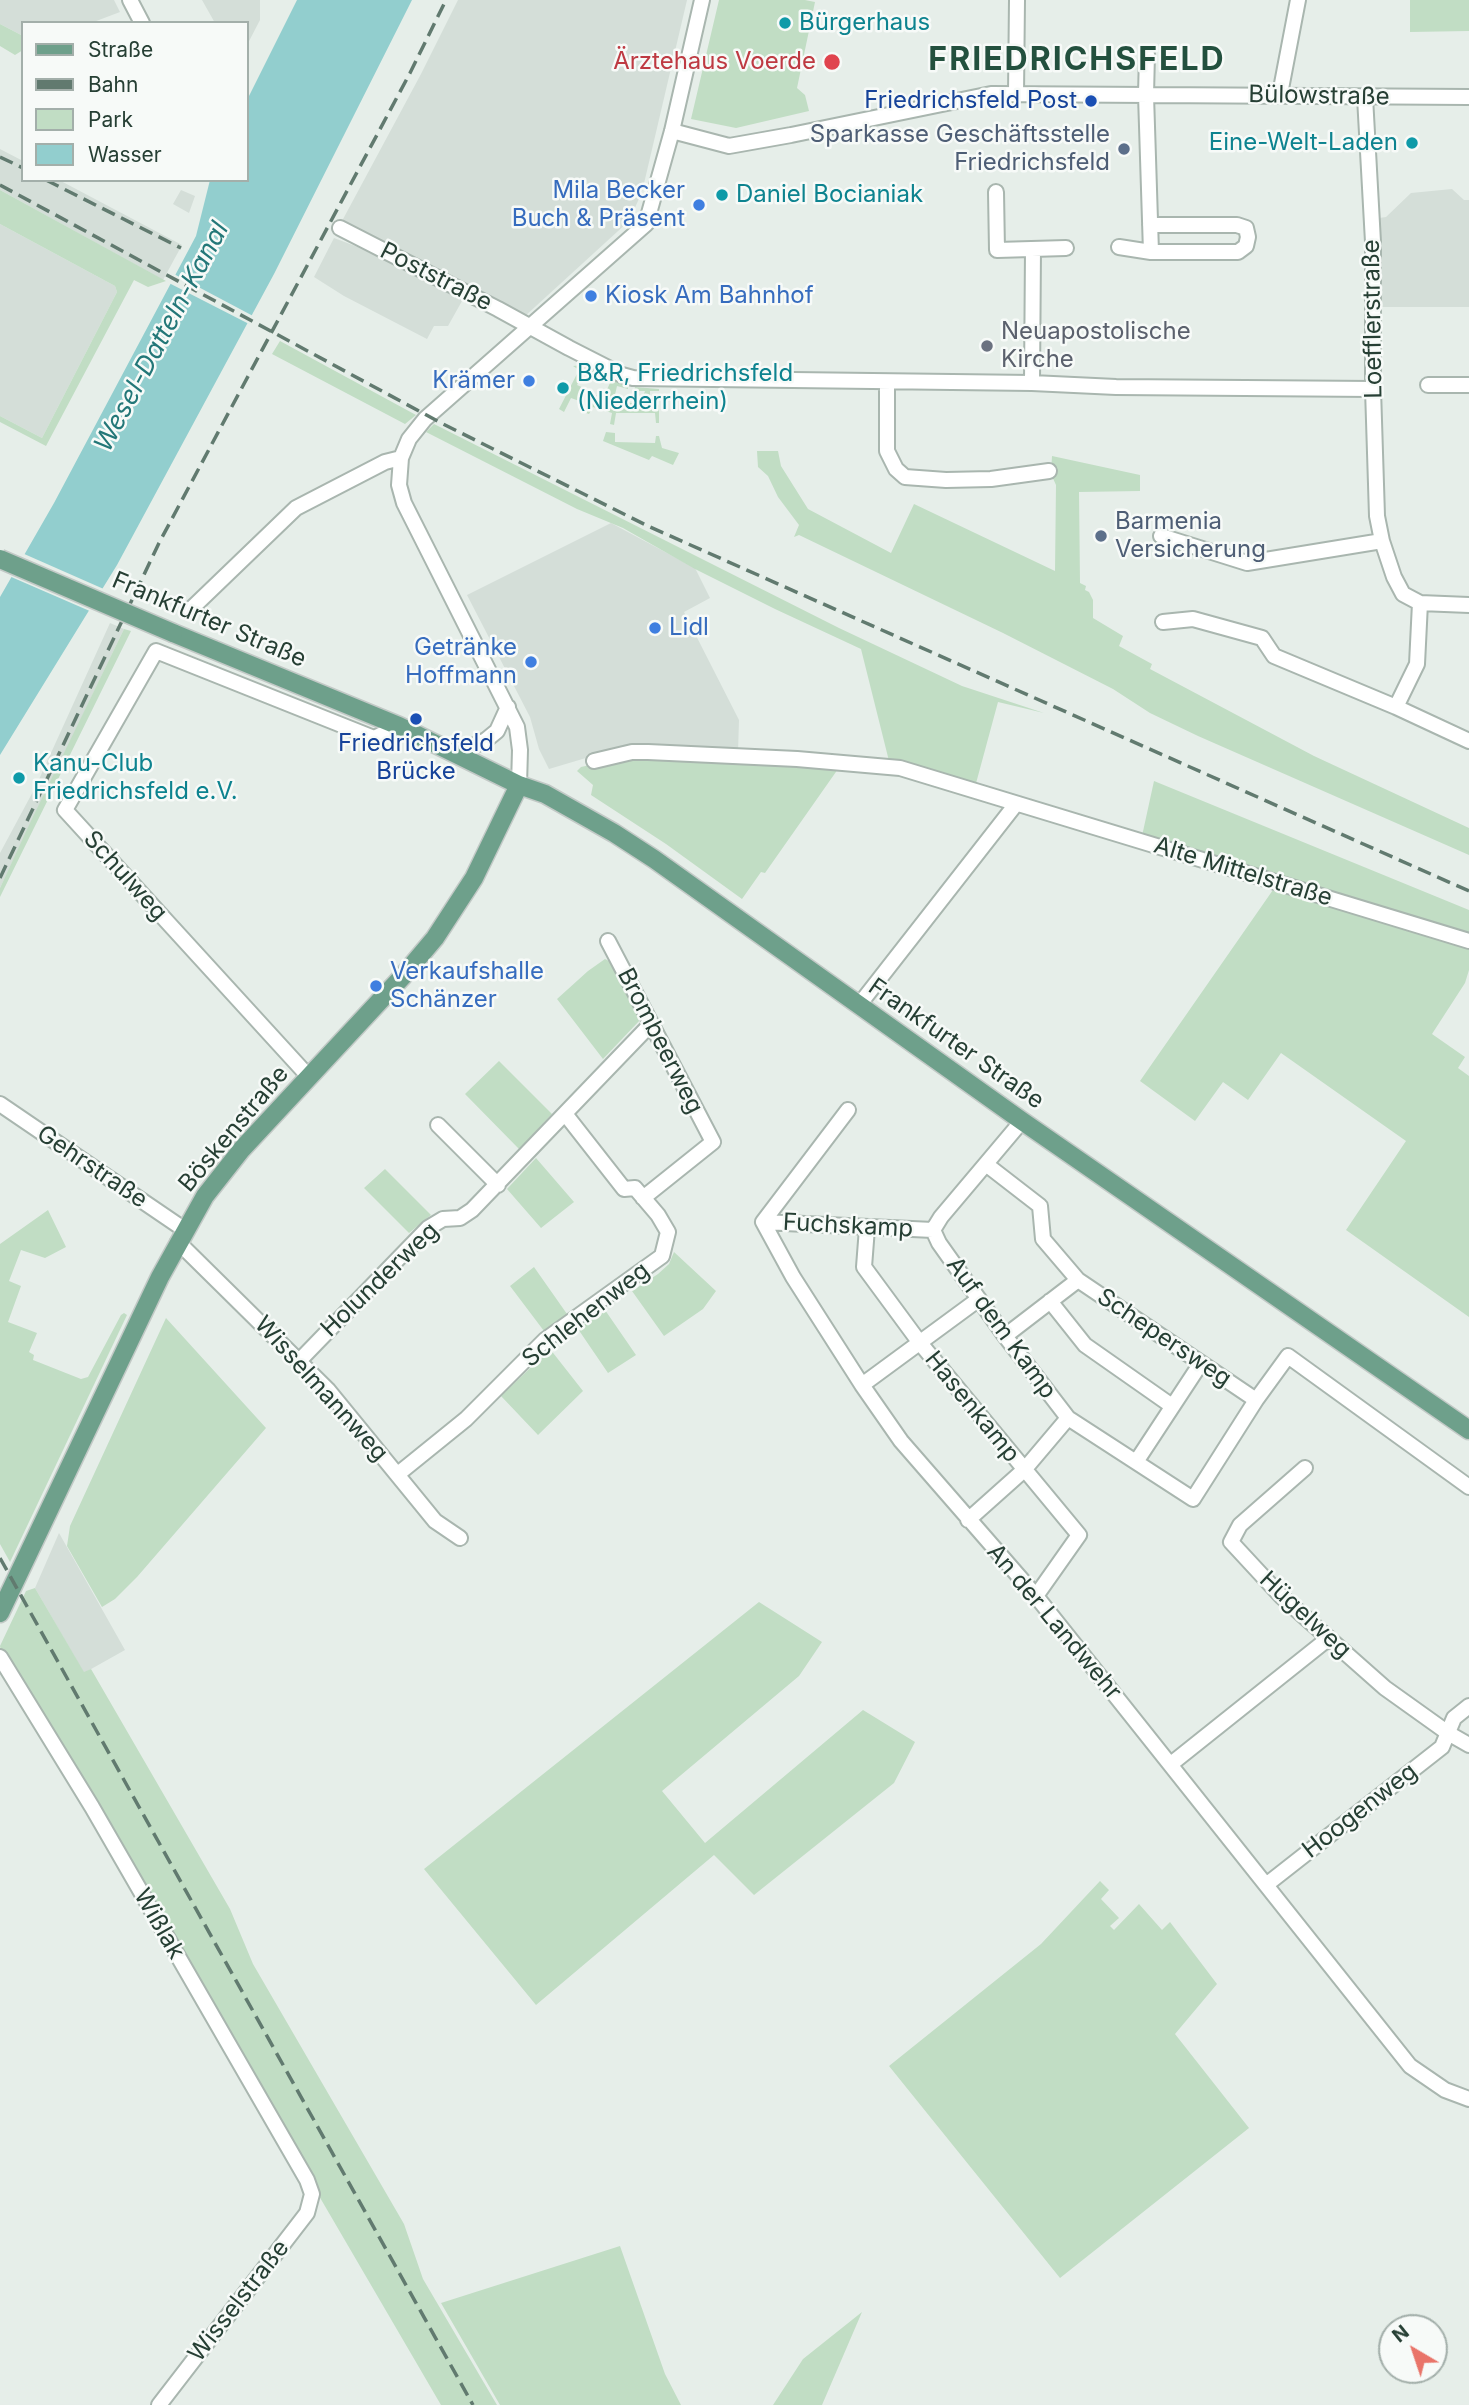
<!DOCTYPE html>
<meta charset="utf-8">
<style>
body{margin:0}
#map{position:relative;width:1469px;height:2405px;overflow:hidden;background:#e6eee9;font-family:Inter,sans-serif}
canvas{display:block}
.legend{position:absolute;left:21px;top:21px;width:228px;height:161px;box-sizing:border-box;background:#f7faf8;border:2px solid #a3afaa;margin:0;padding:9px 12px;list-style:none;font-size:21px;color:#263f34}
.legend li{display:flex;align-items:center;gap:14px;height:35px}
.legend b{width:35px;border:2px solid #a3afaa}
.north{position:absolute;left:1378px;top:2314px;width:70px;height:70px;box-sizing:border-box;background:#f7faf8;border:2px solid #a3afaa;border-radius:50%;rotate:321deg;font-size:19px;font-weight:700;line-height:28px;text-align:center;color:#263f34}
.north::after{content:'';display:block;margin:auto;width:24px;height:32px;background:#e97469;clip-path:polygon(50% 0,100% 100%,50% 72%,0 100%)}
</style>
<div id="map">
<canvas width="1469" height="2405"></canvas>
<ul class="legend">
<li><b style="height:9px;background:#6ea08b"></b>Straße</li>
<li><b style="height:9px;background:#617a6f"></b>Bahn</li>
<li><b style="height:19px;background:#c1ddc4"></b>Park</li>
<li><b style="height:19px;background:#92cece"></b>Wasser</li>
</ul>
<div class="north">N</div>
</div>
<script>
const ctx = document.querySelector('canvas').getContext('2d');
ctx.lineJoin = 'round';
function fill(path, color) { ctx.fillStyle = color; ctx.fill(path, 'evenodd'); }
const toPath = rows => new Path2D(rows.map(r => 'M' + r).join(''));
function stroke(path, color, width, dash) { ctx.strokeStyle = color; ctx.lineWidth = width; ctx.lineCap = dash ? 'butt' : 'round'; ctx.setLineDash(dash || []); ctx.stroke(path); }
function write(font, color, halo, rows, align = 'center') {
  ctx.font = font + ' Inter,sans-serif'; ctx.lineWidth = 5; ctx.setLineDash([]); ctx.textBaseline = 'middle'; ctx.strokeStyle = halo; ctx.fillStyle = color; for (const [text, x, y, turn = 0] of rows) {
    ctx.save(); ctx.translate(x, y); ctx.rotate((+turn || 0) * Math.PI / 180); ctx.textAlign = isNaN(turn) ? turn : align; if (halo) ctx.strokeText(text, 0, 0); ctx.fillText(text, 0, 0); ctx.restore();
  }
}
const built = toPath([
 [0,0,114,0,120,12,91,23,23,23,23,36,0,24],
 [202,0,260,0,260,20,247,45,247,23,215,23],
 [458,0,687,0,642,192,629,221,524,317,342,221,421,74],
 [0,149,23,161,23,180,59,180,182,245,163,280,0,190],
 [1452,189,1464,200,1469,200,1469,307,1381,307,1379,218,1386,217,1411,193],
 [181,190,195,196,189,213,173,204],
 [0,224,115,286,117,292,42,438,0,416],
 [334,238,408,266,470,299,462,301,448,326,434,326,427,339,344,296,314,277],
 [611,523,695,568,710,598,684,612,739,720,738,752,626,746,549,769,539,749,530,717,467,595],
 [110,623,124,629,0,888,0,853,36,786],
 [59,1533,125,1650,84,1673,35,1588]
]);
const green = toPath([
 [719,0,805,0,815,2,797,88,805,95,809,111,736,128,691,119],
 [1410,0,1469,0,1469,31,1410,32],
 [0,24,23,36,23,50,15,55,0,46],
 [0,190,166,281,148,287,134,280,46,446,0,422,0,416,42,438,117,292,115,286,0,224],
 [280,341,416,415,405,424,272,354],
 [582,365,595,372,594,375,585,370,577,385,586,389,582,402,571,398,564,412,559,409,579,370,573,366],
 [603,375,628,386,628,389,617,386,614,399,640,405,645,391,634,391,635,387,659,389,659,391,650,391,650,404,659,405,659,423,656,423,655,413,616,413,614,425,610,424,612,413,593,407,589,414,586,413,593,394,603,398,610,383,602,378],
 [434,424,839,628,962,686,1044,713,998,702,975,787,889,761,861,649,775,609,695,569,623,528,577,509,426,432],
 [606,432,615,433,615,442,655,443,656,436,659,436,662,448,679,453,673,465,652,456,649,460,603,441],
 [757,451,778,451,781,466,808,509,891,553,914,504,1055,571,1056,485,1051,474,1052,456,1140,475,1140,491,1079,492,1080,583,1086,586,1085,590,1089,592,1093,600,1093,618,1123,636,1119,646,1152,664,1150,669,1314,756,1469,828,1469,855,1198,736,1150,713,1113,689,1003,633,799,535,794,537,799,525,778,497,768,476,758,467],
 [124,629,131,631,0,897,0,888,30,823],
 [630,756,693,757,838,769,765,873,761,872,742,899,666,844,591,795,593,785,577,771,581,767],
 [1154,781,1469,910,1469,937,1142,836],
 [1275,887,1469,949,1469,970,1465,983,1432,1034,1465,1057,1458,1068,1469,1076,1469,1317,1346,1230,1406,1141,1281,1053,1248,1100,1223,1082,1195,1121,1140,1081],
 [605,959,613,963,641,1019,603,1059,557,999,588,971],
 [499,1061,552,1114,519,1149,465,1094],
 [536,1158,574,1202,541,1228,507,1189],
 [385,1169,431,1215,409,1233,364,1188],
 [48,1210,66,1247,45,1258,21,1250,9,1281,21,1286,8,1322,37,1333,29,1352,34,1355,33,1360,81,1379,88,1377,121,1315,124,1313,127,1315,10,1562,0,1544,0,1244],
 [674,1252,716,1291,703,1309,664,1336,632,1291,658,1274,669,1264],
 [534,1267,567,1314,544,1331,510,1286],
 [605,1310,636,1355,608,1373,578,1329],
 [166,1318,266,1428,137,1577,115,1599,102,1607,67,1546,70,1526],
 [550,1349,583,1391,538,1435,501,1396],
 [35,1588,84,1672,91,1669,230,1909,253,1964,404,2224,423,2279,497,2405,441,2405,1,1651,0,1646,26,1591],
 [759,1602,822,1642,799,1676,662,1791,705,1843,863,1710,915,1742,894,1783,754,1895,714,1855,536,2005,424,1869],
 [1100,1881,1109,1890,1101,1899,1119,1918,1110,1926,1114,1930,1139,1904,1162,1930,1170,1922,1217,1984,1175,2034,1249,2128,1060,2278,889,2066,1041,1944],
 [620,2246,665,2374,681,2405,500,2405,441,2303],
 [862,2312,822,2405,773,2405,803,2359]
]);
const water = toPath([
 [297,0,412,0,274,274,117,565,0,755,0,597,54,503,196,236,210,180,247,180,247,100]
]);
const pier = toPath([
 [172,273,255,317,251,325,167,282],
 [22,553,106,590,92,612,9,576]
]);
const minor = toPath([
 [130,0,142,23],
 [1147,54,1146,95,1151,252,1238,252,1246,246,1248,237,1246,228,1237,225,1150,225],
 [1016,94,1017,0],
 [1280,94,1298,0],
 [1365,97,1373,242,1373,389,1377,516,1382,541,1394,577,1403,594,1420,603,1469,605],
 [672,131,729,146,791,135,991,94,1469,97],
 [996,192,997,250,1066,248],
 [340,228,498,309,569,348,622,375,633,378,1032,383,1116,387,1373,389],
 [1119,247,1151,252],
 [887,382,887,451,896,469,905,477,946,480,991,479,1049,471],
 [1032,383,1033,249],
 [1428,385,1469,385],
 [1161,536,1247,563,1382,541],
 [190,610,296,508,385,462,401,458],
 [1163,622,1193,619,1262,638,1274,656,1396,707,1469,741],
 [1396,707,1417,664,1420,603],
 [451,752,471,747,486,740,497,731,508,707],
 [594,761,632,752,648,752,797,759,900,768,1469,941],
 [519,785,520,750,517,727,404,503,399,485,401,458,409,439,425,419,646,224,672,131,702,0],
 [608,941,713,1142,643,1198],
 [859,1005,1016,804],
 [309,1077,65,810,156,651,374,738,399,726],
 [0,1104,185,1230],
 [848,1110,763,1222,793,1277,862,1385,901,1441,1036,1596,1410,2066,1445,2090,1469,2099],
 [1022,1121,941,1217,933,1230,939,1243,1005,1336,1068,1418,1193,1499,1256,1400,1288,1356,1469,1487],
 [438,1125,498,1185],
 [987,1165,1040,1206,1043,1239,1078,1280],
 [763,1222,933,1230],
 [867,1228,864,1267,920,1343,1079,1535,1036,1596],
 [178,1242,328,1390,435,1521,460,1538],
 [1050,1301,1085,1345,1172,1406],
 [1005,1336,1078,1280,1256,1400],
 [300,1360,428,1228,443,1219,460,1218,472,1210,650,1025],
 [862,1385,979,1299],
 [1136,1462,1201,1363],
 [1305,1468,1240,1525,1231,1542,1281,1596,1385,1688,1448,1733,1469,1745],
 [398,1474,466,1419,545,1340,662,1256,668,1232,658,1215,635,1188,624,1189,566,1115],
 [968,1520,1024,1470,1068,1418],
 [0,1657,92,1807,307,2180,312,2194,307,2213,159,2405],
 [1171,1764,1329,1638],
 [1266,1885,1442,1747,1454,1718,1469,1706]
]);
const major = toPath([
 [173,633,399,726,519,785,545,794,614,833,654,859,1022,1121,1469,1430],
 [0,1613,160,1277,205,1196,242,1149,403,976,435,938,474,878,519,785]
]);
const rail = toPath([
 [0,157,23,168],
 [46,180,181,248],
 [0,185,443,424,650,527,1469,891],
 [0,878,159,543,410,73,446,0],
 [0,1558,473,2405]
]);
const majorBridge = toPath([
 [0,559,173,633]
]);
const markers = [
 [785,23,7,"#0f9aa8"],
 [832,62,9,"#e0444e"],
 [1091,101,7,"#1a4fb4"],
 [1412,143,7,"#0f9aa8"],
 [1124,149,7,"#5c6f8a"],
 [722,195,7,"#0f9aa8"],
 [699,205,7,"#3f7fe0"],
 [591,296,7,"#3f7fe0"],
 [987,346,7,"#6b7280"],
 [529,381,7,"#3f7fe0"],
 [563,388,7,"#0f9aa8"],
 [1101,536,7,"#5c6f8a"],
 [655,628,7,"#3f7fe0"],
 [531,662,7,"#3f7fe0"],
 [416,719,7,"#1a4fb4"],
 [19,778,7,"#0f9aa8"],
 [376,986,7,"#3f7fe0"]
];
const cultureNames = [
 ["Bürgerhaus",799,23],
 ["Eine-Welt-Laden",1398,143,"right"],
 ["Daniel Bocianiak",736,195],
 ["B&R, Friedrichsfeld",577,374],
 ["(Niederrhein)",577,402],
 ["Kanu-Club",33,764],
 ["Friedrichsfeld e.V.",33,792]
];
const healthNames = [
 ["Ärztehaus Voerde",816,62]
];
const streetNames = [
 ["Bülowstraße",1319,96,1],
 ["Poststraße",436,277,27],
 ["Loefflerstraße",1373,319,-91],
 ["Frankfurter Straße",209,620,23],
 ["Alte Mittelstraße",1243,872,17],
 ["Schulweg",125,876,48],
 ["Brombeerweg",660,1041,63],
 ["Frankfurter Straße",956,1044,35],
 ["Böskenstraße",234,1129,-50],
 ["Gehrstraße",92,1167,34],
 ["Fuchskamp",848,1226,3],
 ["Holunderweg",380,1280,-44],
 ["Schlehenweg",586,1315,-38],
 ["Auf dem Kamp",1001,1328,54],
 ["Schepersweg",1164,1338,34],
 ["Wisselmannweg",321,1389,48],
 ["Hasenkamp",972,1407,51],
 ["Hügelweg",1305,1615,43],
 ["An der Landwehr",1054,1622,50],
 ["Hoogenweg",1360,1811,-38],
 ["Wißlak",159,1924,60],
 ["Wisselstraße",239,2301,-52]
];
const transitNames = [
 ["Friedrichsfeld Post",1077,101],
 ["Friedrichsfeld",416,744,"center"],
 ["Brücke",416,772,"center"]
];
const serviceNames = [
 ["Sparkasse Geschäftsstelle",1110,135],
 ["Friedrichsfeld",1110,163],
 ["Barmenia",1115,522,"left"],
 ["Versicherung",1115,550,"left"]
];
const shopNames = [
 ["Mila Becker",685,191],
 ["Buch & Präsent",685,219],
 ["Kiosk Am Bahnhof",605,296,"left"],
 ["Krämer",515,381],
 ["Lidl",669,628,"left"],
 ["Getränke",517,648],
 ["Hoffmann",517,676],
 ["Verkaufshalle",390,972,"left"],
 ["Schänzer",390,1000,"left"]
];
const worshipNames = [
 ["Neuapostolische",1001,332],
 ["Kirche",1001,360]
];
const waterNames = [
 ["Wesel-Datteln-Kanal",162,337,-62]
];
const districtNames = [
 ["FRIEDRICHSFELD",1077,60]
];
fill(built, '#d4ded8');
fill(green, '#c1ddc4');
fill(water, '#92cece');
fill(pier, '#e6eee9');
stroke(minor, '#a9b6af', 18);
stroke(major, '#c2c9c6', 21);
stroke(minor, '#fff', 14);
stroke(major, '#6ea08b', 18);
stroke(rail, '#617a6f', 3.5, [14, 7]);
stroke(majorBridge, '#c2c9c6', 21, []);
stroke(majorBridge, '#6ea08b', 18);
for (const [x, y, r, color] of markers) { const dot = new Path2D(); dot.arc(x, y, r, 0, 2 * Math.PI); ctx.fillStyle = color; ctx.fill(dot); stroke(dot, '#f7faf8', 2.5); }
write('24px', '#0d838f', '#f7faf8', cultureNames, 'left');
write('24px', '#be3a42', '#f7faf8', healthNames, 'right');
write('24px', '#263f34', '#f7faf8', streetNames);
write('24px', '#164399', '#f7faf8', transitNames, 'right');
write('24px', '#4e5e75', '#f7faf8', serviceNames, 'right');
write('24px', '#366cbe', '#f7faf8', shopNames, 'right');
write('24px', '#5b616d', '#f7faf8', worshipNames, 'left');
write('italic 26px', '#237778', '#f7faf8', waterNames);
ctx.letterSpacing = '2px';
write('bold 32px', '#23503e', '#f7faf8', districtNames);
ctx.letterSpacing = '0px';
</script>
